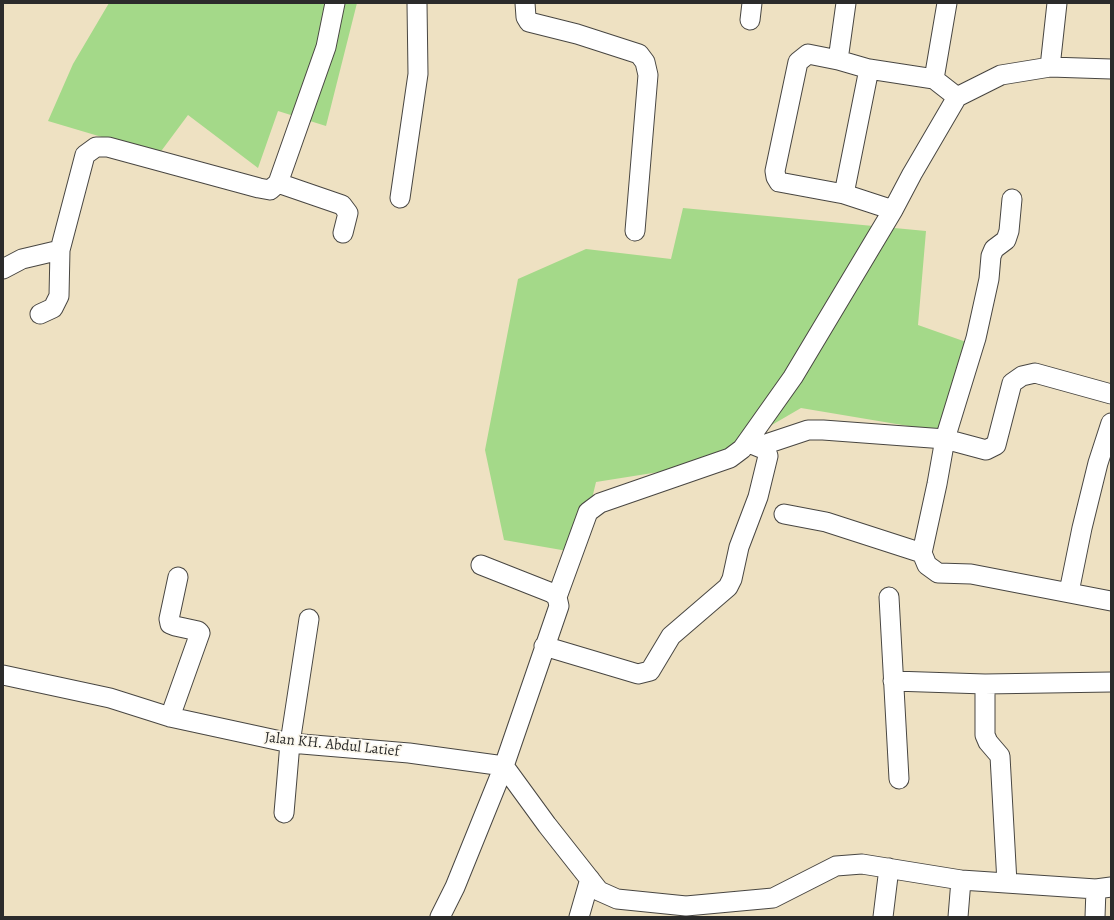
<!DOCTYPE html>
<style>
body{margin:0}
#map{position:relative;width:1114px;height:920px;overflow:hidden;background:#eee1c2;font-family:Alegreya,serif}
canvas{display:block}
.frame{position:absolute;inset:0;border:4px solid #2b2b2b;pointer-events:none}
</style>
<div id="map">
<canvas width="1114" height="920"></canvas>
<div class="frame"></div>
</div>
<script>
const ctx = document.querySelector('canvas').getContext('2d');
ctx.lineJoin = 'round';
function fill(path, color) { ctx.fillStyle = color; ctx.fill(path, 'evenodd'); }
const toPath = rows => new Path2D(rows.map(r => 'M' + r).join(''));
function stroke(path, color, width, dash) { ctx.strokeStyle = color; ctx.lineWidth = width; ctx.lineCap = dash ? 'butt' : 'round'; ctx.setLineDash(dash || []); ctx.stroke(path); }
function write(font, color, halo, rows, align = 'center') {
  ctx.font = font + ' Alegreya,serif'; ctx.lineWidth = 3.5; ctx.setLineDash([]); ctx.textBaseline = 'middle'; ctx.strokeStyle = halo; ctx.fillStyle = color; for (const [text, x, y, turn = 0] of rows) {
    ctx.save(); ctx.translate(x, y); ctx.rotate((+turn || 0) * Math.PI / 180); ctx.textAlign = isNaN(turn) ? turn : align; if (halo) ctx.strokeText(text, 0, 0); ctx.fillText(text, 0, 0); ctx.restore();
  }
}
const green = toPath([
 [109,3,357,3,326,126,278,111,258,168,188,115,159,154,48,121,73,64],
 [683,208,926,231,918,325,969,343,938,431,801,408,703,465,596,482,579,553,504,540,485,450,518,279,586,249,671,259]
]);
const street = toPath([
 [525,3,526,17,529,22,577,34,639,54,645,62,648,75,635,231],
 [846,3,838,60,869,69,934,79],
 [947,3,934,79,957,97],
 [750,20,752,3],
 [838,60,808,54,798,62,775,171,776,177,779,182,844,194,893,210],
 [1050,67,1057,3],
 [278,183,342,205,348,213,343,233],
 [844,194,869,69],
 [400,198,418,74,417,3],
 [1012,199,1009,231,1006,240,994,249,991,256,989,279,976,338,945,439,937,484,922,553,927,565,938,573,971,574,1111,601],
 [3,269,22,259,60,250],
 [40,314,53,308,59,296,60,250,85,155,96,147,108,147,259,188,270,190,278,183,326,47,335,3],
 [760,446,808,430,823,430,945,439,986,450,996,445,1012,383,1022,376,1035,373,1111,394],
 [784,514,826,522,922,553],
 [481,565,552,593,557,597,559,606,504,766,547,825,599,891,617,899,686,906,773,898,836,866,862,864,961,880,1096,889,1111,887],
 [1069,592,1082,528,1098,463,1111,423],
 [557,597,588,512,600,503,730,458,742,449,793,377,893,210,912,174,957,97,1001,75,1050,67,1111,69],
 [889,597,899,779],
 [544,646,638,674,650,671,671,636,728,587,732,579,739,547,758,497,768,456,766,450,749,443],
 [3,675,110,698,170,717,290,743,409,753,504,766,455,887,440,917],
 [893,681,985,684,1111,682],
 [985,684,985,735,988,742,1000,756,1007,883],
 [170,717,200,633,198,631,175,626,170,624,169,619,178,577],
 [284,813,290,743,309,619],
 [579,917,590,879],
 [883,917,889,868],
 [958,917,961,880],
 [1095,917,1096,889]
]);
const streetNames = [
 ["Jalan KH. Abdul Latief",332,745,6]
];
fill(green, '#a4d989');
stroke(street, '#484642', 21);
stroke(street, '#fff', 19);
write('15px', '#2b2b2b', '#fbf7ec', streetNames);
</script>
